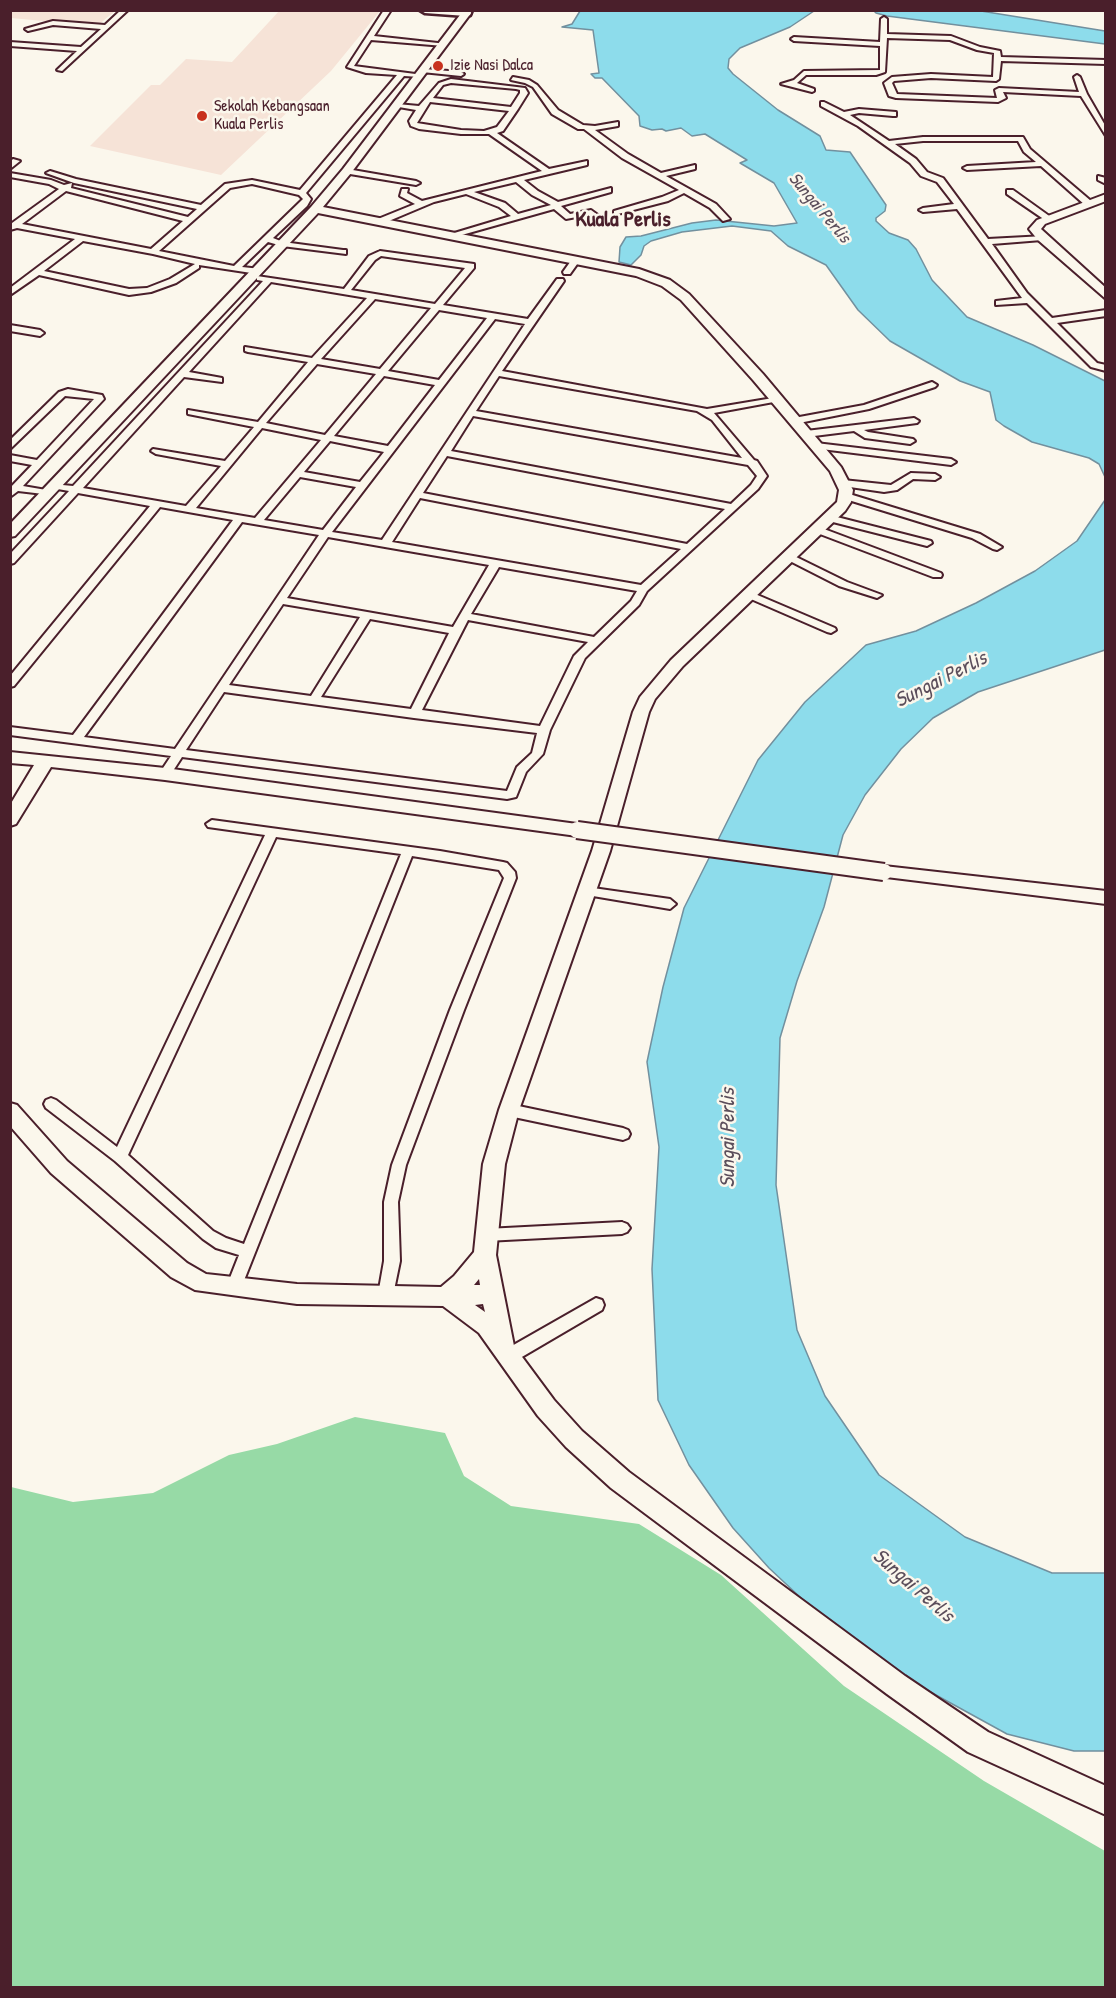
<!DOCTYPE html>
<style>
body{margin:0}
#map{position:relative;width:1116px;height:1998px;overflow:hidden;background:#fbf7ec;font-family:"Patrick Hand",sans-serif}
canvas{display:block}
.frame{position:absolute;inset:0;border:12px solid #4a1f2b;pointer-events:none}
</style>
<div id="map">
<canvas width="1116" height="1998"></canvas>
<div class="frame"></div>
</div>
<script>
const ctx = document.querySelector('canvas').getContext('2d');
ctx.lineJoin = 'round';
function fill(path, color) { ctx.fillStyle = color; ctx.fill(path, 'evenodd'); }
const toPath = rows => new Path2D(rows.map(r => 'M' + r).join(''));
function stroke(path, color, width, dash) { ctx.strokeStyle = color; ctx.lineWidth = width; ctx.lineCap = dash ? 'butt' : 'round'; ctx.setLineDash(dash || []); ctx.stroke(path); }
function write(font, color, halo, rows, align = 'center') {
  ctx.font = font + ' "Patrick Hand",sans-serif'; ctx.lineWidth = 5; ctx.setLineDash([]); ctx.textBaseline = 'middle'; ctx.strokeStyle = halo; ctx.fillStyle = color; for (const [text, x, y, turn = 0] of rows) {
    ctx.save(); ctx.translate(x, y); ctx.rotate((+turn || 0) * Math.PI / 180); ctx.textAlign = isNaN(turn) ? turn : align; if (halo) ctx.strokeText(text, 0, 0); ctx.fillText(text, 0, 0); ctx.restore();
  }
}
const built = toPath([
 [280,10,380,11,331,71,221,175,90,146,151,85,160,85,186,59,232,62],
 [10,11,115,11,97,26,11,18]
]);
const green = toPath([
 [355,1417,445,1433,464,1476,511,1506,639,1524,721,1575,844,1686,984,1781,1105,1851,1105,1987,11,1987,11,1487,73,1502,153,1493,229,1455,277,1444]
]);
const water = toPath([
 [580,11,814,11,790,27,740,48,729,59,728,68,733,74,778,110,820,136,826,150,850,152,886,205,885,211,876,218,876,221,889,233,908,240,916,249,932,280,967,317,1033,345,1105,381,1105,477,1099,464,1089,458,1032,442,1004,426,996,420,990,392,960,381,890,341,858,310,826,265,788,246,771,231,732,226,682,232,651,241,644,246,641,255,631,265,619,262,620,247,626,237,641,236,692,223,716,220,774,226,797,223,774,183,740,163,747,160,705,134,692,136,681,128,666,131,662,129,652,130,640,126,639,116,602,78,595,78,591,74,599,73,593,30,562,27,572,24,580,11],
 [874,11,981,11,1105,31,1105,44,887,16,876,13,874,11],
 [1105,500,1105,650,978,692,933,718,901,749,865,795,843,835,824,907,797,981,780,1038,776,1185,797,1330,825,1396,879,1475,965,1537,1052,1573,1105,1573,1105,1751,1074,1751,1007,1734,925,1689,834,1629,769,1568,733,1528,689,1465,658,1400,652,1269,659,1147,647,1062,663,987,684,908,758,760,805,702,866,645,916,631,976,603,1035,571,1077,541,1105,500]
]);
const street = toPath([
 [121,10,128,10,62,71,57,70,77,51,10,46,10,42,81,47,101,29,53,25,28,31,25,29,53,21,105,25,121,10],
 [384,10,391,10,374,36,447,44,444,46,371,40,354,66,423,75,420,77,404,76,306,193,311,199,307,206,273,238,283,242,343,250,346,250,346,254,282,246,268,242,242,267,261,269,261,273,258,274,199,265,199,268,176,283,151,292,129,295,39,275,10,295,10,288,75,239,17,228,10,230,12,223,59,189,49,184,10,177,10,173,51,180,64,185,72,183,71,188,188,217,197,209,74,183,46,173,50,171,76,179,201,205,225,184,252,180,300,190,397,75,366,73,347,67,384,10],
 [252,184,299,195,303,199,234,266,159,251,230,188,252,184],
 [66,191,183,221,151,249,22,224,66,191],
 [83,241,153,254,195,264,170,279,147,288,129,289,44,271,83,241],
 [884,17,887,19,887,34,951,36,980,47,1000,51,1001,57,1106,60,1106,64,1001,61,999,79,996,81,931,78,894,81,892,83,897,94,997,98,995,90,999,88,1079,92,1074,77,1077,75,1080,77,1087,94,1106,127,1106,136,1081,96,1003,92,1006,98,998,102,896,98,889,96,884,83,892,77,931,74,993,77,994,53,977,50,950,40,887,38,885,72,876,75,806,75,797,83,814,89,814,91,812,92,781,84,794,80,804,71,880,70,880,46,794,41,791,39,794,37,880,42,881,19,884,17],
 [424,69,461,72,464,74,461,76,422,72,424,69],
 [513,77,529,80,537,85,558,110,583,125,595,126,618,122,618,126,595,130,628,154,661,173,695,165,695,169,666,176,716,204,730,219,723,221,710,208,684,193,668,201,614,215,614,211,662,197,679,190,622,158,584,129,578,129,552,114,533,87,525,83,511,80,513,77],
 [451,79,525,88,528,93,518,109,503,131,497,133,549,169,587,161,587,165,524,180,538,191,558,202,611,188,611,192,561,206,570,214,591,210,602,218,602,222,596,222,587,215,566,219,554,209,451,238,451,234,511,216,499,207,466,194,434,202,384,223,378,223,378,219,415,204,400,196,402,189,408,189,407,193,422,201,542,171,489,134,461,134,419,129,411,126,409,121,416,110,393,106,397,104,419,106,439,83,451,79],
 [451,83,516,89,520,90,520,93,511,107,433,98,443,85,451,83],
 [430,102,509,111,497,127,484,131,461,130,417,123,430,102],
 [516,182,532,195,551,205,518,214,505,203,474,192,516,182],
 [824,102,844,112,859,109,896,112,896,116,893,116,859,113,850,115,889,141,923,137,1023,137,1030,149,1091,201,1091,205,1085,205,1041,166,967,170,963,168,967,166,1036,162,1024,152,1018,141,923,141,895,144,916,159,927,172,943,178,988,239,1045,236,1045,240,1042,240,992,244,1027,293,1052,318,1106,310,1106,316,1057,323,1097,363,1106,365,1106,371,1091,367,1027,303,996,305,996,301,1022,298,957,209,923,212,919,210,923,208,954,204,937,182,921,176,910,163,858,126,821,106,821,102,824,102],
 [13,159,20,161,10,169,10,162,13,159],
 [347,169,416,181,420,183,416,185,344,173,344,169,347,169],
 [1098,176,1106,178,1106,184,1098,180,1098,176],
 [1007,190,1013,190,1052,218,1045,220,1007,194,1007,190],
 [380,251,474,264,474,268,443,305,528,319,557,279,563,279,564,281,502,371,707,409,779,397,779,401,714,413,754,460,757,461,767,476,758,489,647,591,639,605,585,658,550,730,543,754,526,772,516,797,507,799,182,757,169,777,165,778,159,774,171,756,10,735,10,727,73,735,233,520,160,507,14,686,10,687,10,676,150,506,78,493,14,563,10,564,10,554,69,491,52,488,52,484,73,486,263,281,257,280,257,276,344,289,369,256,380,251],
 [381,256,465,268,435,304,351,290,375,260,381,256],
 [271,282,367,298,312,358,245,347,245,351,248,352,308,362,258,422,188,410,188,414,254,427,225,461,153,449,151,451,156,454,221,466,186,506,83,488,184,377,222,382,222,378,189,372,271,282],
 [375,299,431,308,380,369,321,359,375,299],
 [439,310,487,318,439,380,388,371,439,310],
 [495,319,525,324,382,540,332,532,495,319],
 [317,364,376,374,325,435,266,423,317,364],
 [384,376,435,385,388,446,334,436,384,376],
 [499,376,697,411,712,420,742,458,476,411,499,376],
 [473,416,748,465,757,476,751,485,731,504,451,451,473,416],
 [262,428,321,440,255,518,196,508,262,428],
 [330,441,384,452,360,482,304,472,330,441],
 [447,456,725,509,687,544,423,493,447,456],
 [300,477,356,487,323,530,264,520,300,477],
 [420,498,681,549,641,585,392,542,420,498],
 [242,522,319,535,175,749,84,737,242,522],
 [328,537,385,547,489,565,453,627,287,598,328,537],
 [499,567,637,591,631,601,594,637,471,614,499,567],
 [283,604,360,617,311,696,229,685,283,604],
 [370,619,449,633,411,709,321,697,370,619],
 [468,620,588,642,574,656,540,726,422,710,468,620],
 [224,692,414,718,537,733,532,753,517,767,507,791,186,750,224,692],
 [573,258,580,260,570,274,564,274,563,272,573,258],
 [10,325,40,330,44,333,40,336,10,331,10,325],
 [932,382,937,385,935,387,869,409,794,424,789,421,794,418,864,405,932,382],
 [68,389,102,395,104,399,23,486,52,491,52,495,18,491,10,497,10,488,32,465,10,461,10,455,37,460,94,399,65,396,10,449,10,440,59,392,68,389],
 [914,418,919,421,917,423,864,430,868,432,913,439,915,441,910,444,865,438,854,431,806,437,801,434,806,431,914,418],
 [816,443,951,459,956,462,951,465,813,448,813,444,816,443],
 [911,473,935,474,940,477,935,480,913,479,897,490,884,492,843,486,838,483,843,480,891,485,911,473],
 [846,493,980,534,1002,547,997,550,993,549,972,538,842,498,842,494,846,493],
 [829,515,931,541,932,543,927,546,825,520,824,518,829,515],
 [816,526,941,573,942,575,941,577,933,577,812,531,811,529,816,526],
 [788,553,847,582,882,595,877,598,839,586,784,558,784,554,788,553],
 [748,591,835,628,836,630,831,633,827,632,744,596,743,594,748,591],
 [212,820,440,851,503,862,507,863,515,872,516,878,464,1010,406,1165,398,1202,400,1261,392,1300,386,1302,380,1300,378,1295,384,1261,384,1202,392,1165,450,1010,504,878,499,870,412,856,239,1293,234,1295,229,1293,226,1288,239,1255,216,1248,203,1239,115,1161,46,1108,44,1104,46,1100,51,1098,56,1100,117,1147,265,835,208,827,206,824,212,820],
 [276,837,401,854,244,1244,226,1238,213,1231,128,1155,276,837],
 [586,887,670,899,676,904,670,909,581,894,580,891,586,887],
 [509,1104,623,1128,628,1130,630,1134,628,1138,623,1140,509,1116,504,1114,502,1110,504,1106,509,1104],
 [622,1222,627,1224,630,1228,627,1232,622,1234,486,1241,481,1239,478,1235,481,1231,486,1229,622,1222],
 [596,1298,602,1300,604,1305,602,1310,515,1361,509,1363,503,1361,501,1356,503,1351,596,1298]
]);
const secondary = toPath([
 [463,11,471,13,351,173,323,207,639,269,670,280,689,294,763,374,841,467,853,490,851,502,845,511,683,666,655,699,649,712,610,851,519,1110,505,1164,496,1255,514,1346,554,1400,582,1431,629,1472,905,1676,988,1732,1106,1786,1106,1815,968,1752,887,1694,611,1488,566,1447,538,1416,479,1333,443,1306,297,1304,195,1290,171,1277,51,1173,10,1126,10,1103,17,1105,67,1161,187,1263,206,1274,297,1284,441,1287,454,1276,474,1252,483,1164,499,1110,592,851,633,712,640,697,671,660,837,502,839,490,830,471,753,380,681,300,662,286,636,276,318,213,15,536,10,537,10,524,311,207,343,169,463,11],
 [479,1279,480,1285,474,1285,479,1279],
 [483,1304,485,1312,475,1305,483,1304],
 [1106,194,1106,201,1045,224,1041,229,1106,288,1106,299,1038,240,1029,229,1037,220,1106,194],
 [10,752,165,768,577,824,583,826,586,830,583,834,577,836,165,780,51,767,16,824,10,826,10,805,34,765,10,763,10,752],
 [884,866,1106,891,1106,904,878,876,875,872,878,868,884,866]
]);
const primary = toPath([
 [420,10,472,10,470,15,466,16,425,13,420,10]
]);
const secondaryBridge = toPath([
 [577,830,884,872]
]);
const markers = [
 [438,66,6,"#c8321e"],
 [202,116,6,"#c8321e"]
];
const farPoinames = [
 ["Izie Nasi Dalca",450,66],
 ["Sekolah Kebangsaan",214,107],
 ["Kuala Perlis",214,125]
];
const farWaternames = [
 ["Sungai Perlis",819,208,50]
];
const waterNames = [
 ["Sungai Perlis",941,680,-27],
 ["Sungai Perlis",728,1138,-90],
 ["Sungai Perlis",913,1586,41]
];
const farDistrictnames = [
 ["Kuala Perlis",623,220]
];
fill(built, '#f6e3d7');
fill(green, '#97daa6');
fill(water, '#8ddceb');
stroke(water, '#72909e', 1.5);
stroke(street, '#4a1f2b', 4);
stroke(secondary, '#4a1f2b', 4);
stroke(primary, '#4a1f2b', 5);
fill(street, '#fbf7ec');
fill(secondary, '#fbf7ec');
fill(primary, '#fbf7ec');
stroke(secondaryBridge, '#4a1f2b', 20, []);
stroke(secondaryBridge, '#fbf7ec', 16);
for (const [x, y, r, color] of markers) { const dot = new Path2D(); dot.arc(x, y, r, 0, 2 * Math.PI); ctx.fillStyle = color; ctx.fill(dot); stroke(dot, '#fbf7ec', 2); }
write('16px', '#4a1f2b', '#fbf7ec', farPoinames, 'left');
write('italic 18px', '#5b4e5b', '#fbf7ec', farWaternames);
write('italic 21px', '#5b4e5b', '#fbf7ec', waterNames);
write('bold 22px', '#4a1f2b', '#fbf7ec', farDistrictnames);
</script>
